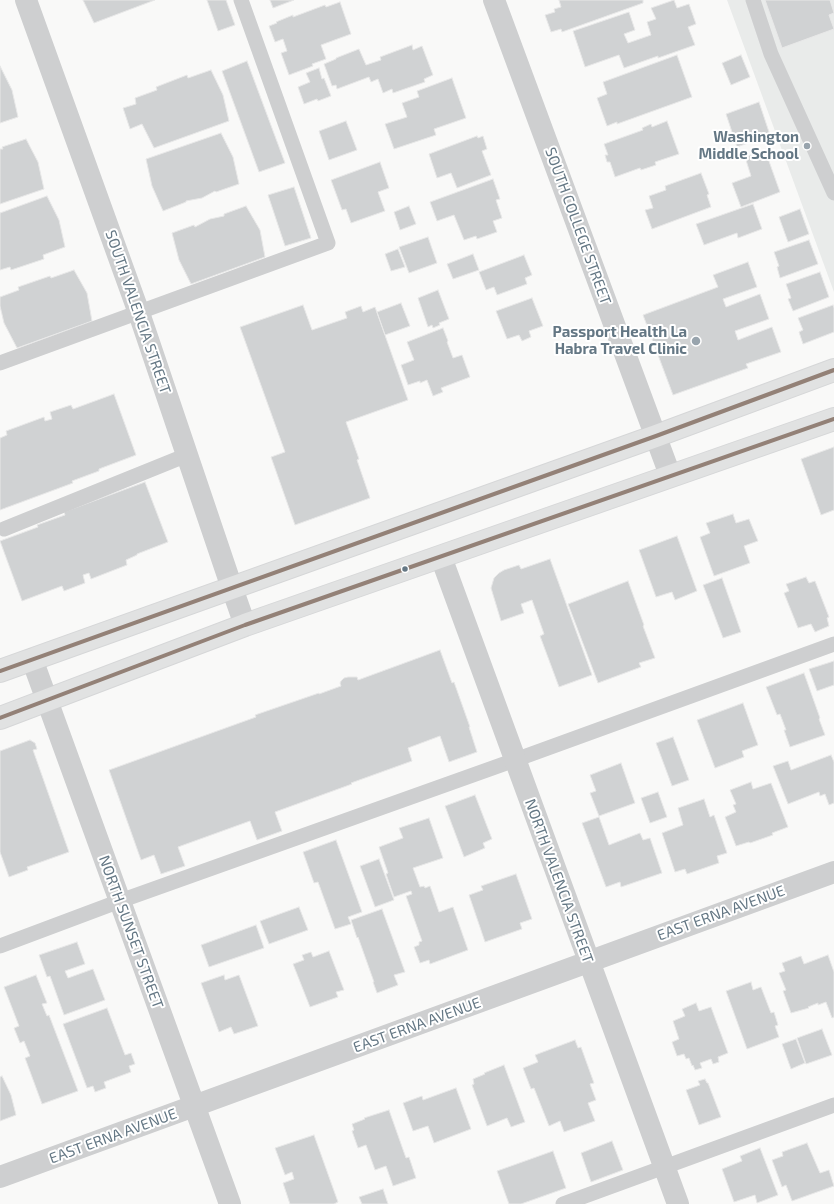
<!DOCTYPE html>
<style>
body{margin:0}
canvas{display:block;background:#f9f9f8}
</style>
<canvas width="834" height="1204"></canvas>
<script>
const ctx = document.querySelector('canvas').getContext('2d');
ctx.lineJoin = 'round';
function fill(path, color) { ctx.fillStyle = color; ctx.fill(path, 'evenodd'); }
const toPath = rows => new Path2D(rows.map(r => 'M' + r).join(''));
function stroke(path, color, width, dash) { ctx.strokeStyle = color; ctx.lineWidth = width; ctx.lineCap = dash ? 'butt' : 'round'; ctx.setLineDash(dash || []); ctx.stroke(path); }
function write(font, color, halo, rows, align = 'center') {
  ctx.font = font + ' "Exo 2",sans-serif'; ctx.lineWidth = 4; ctx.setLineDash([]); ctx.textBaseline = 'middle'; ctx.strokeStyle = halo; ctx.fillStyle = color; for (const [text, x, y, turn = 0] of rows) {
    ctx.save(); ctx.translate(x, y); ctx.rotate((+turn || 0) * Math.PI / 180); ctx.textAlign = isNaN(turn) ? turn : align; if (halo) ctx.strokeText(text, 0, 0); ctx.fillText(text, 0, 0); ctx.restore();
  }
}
const built = toPath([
 [727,0,834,0,834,292]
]);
const building = toPath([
 [83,0,155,0,94,23,83,0],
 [207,0,226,0,235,25,218,31,207,0],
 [270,0,294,0,273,8,270,0],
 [559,0,643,0,643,3,562,32,561,29,551,32,545,15,555,12,554,9,561,7,559,0],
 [674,0,677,8,689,4,696,24,688,27,695,45,658,58,658,56,624,68,619,55,585,67,573,31,629,12,635,30,624,34,628,43,651,35,647,22,656,19,651,8,674,0],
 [765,0,830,0,834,13,829,15,834,29,782,48,765,0],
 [340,2,351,34,321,45,326,59,312,64,313,66,289,75,281,53,287,51,283,39,275,42,269,26,277,23,276,22,293,15,293,17,325,5,326,7,340,2],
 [412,45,413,50,422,46,433,75,424,79,425,82,393,93,392,89,383,93,378,79,371,82,369,77,337,89,336,85,332,86,324,64,336,59,336,58,359,49,366,65,381,60,380,57,412,45],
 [677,55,692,97,617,124,617,122,607,126,597,98,607,94,603,82,677,55],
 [741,55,750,77,731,85,722,63,741,55],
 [247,61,285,163,259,172,222,71,247,61],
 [0,66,12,90,18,117,0,123,0,66],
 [319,68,322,79,324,78,331,96,318,101,317,99,304,104,298,87,310,82,306,73,319,68],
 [211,70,223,95,229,121,154,148,142,124,130,129,123,108,136,104,135,98,157,90,156,87,187,75,188,78,211,70],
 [452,78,466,118,434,129,436,135,394,149,385,124,407,117,402,103,419,97,417,91,452,78],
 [759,102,770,135,737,147,726,114,759,102],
 [346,121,357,150,329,160,319,131,346,121],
 [667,121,679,154,655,162,656,165,641,170,640,168,615,177,610,162,607,162,605,155,608,155,604,144,643,130,642,128,651,124,652,127,667,121],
 [221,133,233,157,239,184,216,192,215,191,202,198,186,201,186,202,163,211,152,186,146,159,221,133],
 [477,136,478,138,483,136,487,149,482,151,491,175,457,188,451,173,437,178,429,154,477,136],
 [26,139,38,162,44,189,0,204,0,149,3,149,2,147,26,139],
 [765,150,780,192,741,207,732,183,751,176,745,157,765,150],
 [380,162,389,188,378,192,385,211,351,223,346,209,342,210,331,180,380,162],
 [701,173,709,194,707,195,711,207,652,229,645,210,653,208,649,196,666,190,665,186,701,173],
 [493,179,500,199,496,200,502,218,493,221,497,232,477,239,476,236,464,240,454,215,437,221,430,202,493,179],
 [294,187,311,238,285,246,268,195,294,187],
 [47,196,59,220,65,247,43,255,44,259,11,270,10,267,0,270,0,213,47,196],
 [753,204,762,229,738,238,737,233,704,245,696,224,753,204],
 [246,206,260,230,265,257,191,284,179,260,172,233,194,225,195,227,210,219,224,216,224,214,246,206],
 [409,206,416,224,400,230,394,212,409,206],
 [800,209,809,234,788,242,779,217,800,209],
 [428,237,437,263,409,273,399,247,428,237],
 [809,240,818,264,780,278,777,267,779,266,774,252,809,240],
 [398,249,405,267,391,271,385,254,398,249],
 [473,254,479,270,453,279,447,264,473,254],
 [524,255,532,275,525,278,527,284,497,295,494,287,486,290,479,272,524,255],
 [748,262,757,287,723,299,726,307,760,294,769,319,735,331,738,340,772,327,781,352,746,364,748,368,673,395,643,315,718,287,713,275,748,262],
 [74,270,87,293,92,321,17,348,4,323,0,306,0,297,19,290,18,287,50,276,51,278,74,270],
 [820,272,829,297,793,311,788,299,791,298,786,284,820,272],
 [438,290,449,319,439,323,440,325,433,328,432,325,428,327,418,298,438,290],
 [532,298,543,326,529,331,531,337,522,341,519,335,507,339,496,311,532,298],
 [401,303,410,326,385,335,377,312,401,303],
 [303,305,312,330,347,318,345,312,361,306,363,312,375,307,408,400,346,422,359,459,357,460,370,498,295,525,271,457,285,452,240,327,303,305],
 [833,305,834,308,834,332,803,344,799,332,803,330,798,318,833,305],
 [443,328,448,341,447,342,453,358,462,355,470,377,441,388,443,392,433,396,427,380,420,383,420,381,408,385,401,365,414,360,407,342,443,328],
 [114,394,136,455,99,469,99,471,72,481,73,483,0,510,0,438,7,435,6,431,44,417,45,421,52,419,50,412,71,405,73,409,114,394],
 [834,447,834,510,821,515,801,459,834,447],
 [145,482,168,542,137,554,137,555,126,560,127,565,91,579,89,573,83,575,85,583,64,591,62,586,22,601,0,541,38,527,37,525,65,515,64,512,145,482],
 [733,514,736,523,749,519,758,541,744,546,750,563,714,576,700,537,710,533,706,523,733,514],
 [677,536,697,591,675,600,672,592,656,597,639,550,677,536],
 [550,559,592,675,559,687,540,636,544,634,532,600,521,604,524,613,501,621,491,588,494,578,499,573,504,570,519,565,521,569,550,559],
 [806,577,809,583,815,581,829,617,827,618,829,626,815,632,811,624,798,628,784,593,789,591,786,584,806,577],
 [722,578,741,632,723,638,703,585,722,578],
 [628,581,644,625,643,626,655,658,639,663,641,667,598,683,568,604,628,581],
 [440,650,452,683,454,682,470,727,469,727,477,752,449,762,440,736,408,748,412,761,351,783,352,784,275,812,282,831,257,840,250,821,178,847,185,866,161,874,154,855,141,860,109,770,256,717,255,715,319,693,319,694,341,686,340,683,341,681,344,678,348,677,357,677,358,680,440,650],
 [834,661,834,685,817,691,809,669,834,661],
 [804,673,820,718,819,719,825,735,790,747,784,730,786,730,780,714,777,715,766,687,804,673],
 [743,703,758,745,742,751,744,757,715,768,697,720,743,703],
 [673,737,689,780,672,786,656,743,673,737],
 [30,740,35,743,37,749,33,750,69,852,27,867,28,870,9,877,0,852,0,751,30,740],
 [831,755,834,762,834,803,829,805,825,794,820,796,819,792,788,804,773,766,788,761,791,770,831,755],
 [621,763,635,803,599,816,590,793,596,791,590,775,621,763],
 [751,782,753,789,771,783,788,827,772,833,773,835,750,843,749,842,736,846,725,817,736,812,733,805,736,804,730,790,751,782],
 [658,792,667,817,650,823,641,798,658,792],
 [475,795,492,839,483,843,485,848,464,857,445,806,475,795],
 [704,799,710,817,714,815,727,853,717,856,719,863,687,874,685,869,675,872,662,833,683,825,678,808,704,799],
 [599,817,609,845,640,833,643,840,650,838,662,873,621,887,620,882,606,887,582,823,599,817],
 [429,818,443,858,413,868,420,887,424,886,425,888,430,886,439,912,453,907,468,950,430,964,429,960,420,963,414,947,419,945,419,942,422,941,406,896,412,894,411,891,394,897,386,874,388,873,379,847,403,838,399,828,429,818],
 [336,840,362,912,348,917,351,924,335,929,318,882,314,883,303,852,336,840],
 [379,859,394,900,375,907,360,866,379,859],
 [516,874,532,919,520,923,522,929,485,942,469,895,483,890,481,886,516,874],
 [299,907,308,930,269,944,260,921,299,907],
 [382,909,405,972,394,975,398,985,377,993,373,982,374,982,358,937,357,938,351,920,382,909],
 [256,925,264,948,209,967,201,945,256,925],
 [77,942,85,964,65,971,68,978,93,969,105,1000,64,1015,50,976,47,977,39,955,77,942],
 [329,951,344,990,336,992,338,997,310,1007,293,964,304,960,302,955,311,952,313,957,329,951],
 [828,955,834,972,834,1017,832,1018,826,1002,818,1005,818,1003,808,1007,809,1008,791,1013,783,991,786,990,779,973,785,971,782,963,801,956,804,964,828,955],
 [36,975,47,1003,42,1004,47,1016,49,1015,78,1091,42,1104,25,1058,30,1056,24,1041,20,1043,14,1028,19,1026,4,987,36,975],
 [224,975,225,980,239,975,258,1026,234,1034,231,1027,219,1032,201,983,224,975],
 [751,982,753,990,761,987,771,1013,774,1012,778,1025,775,1026,779,1037,747,1049,726,991,751,982],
 [696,1003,699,1011,711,1007,728,1053,718,1057,719,1062,713,1064,711,1059,700,1063,702,1068,695,1070,693,1065,692,1066,689,1058,686,1059,684,1054,677,1056,672,1042,679,1039,673,1021,685,1016,682,1009,696,1003],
 [107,1008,125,1055,131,1053,135,1064,129,1066,131,1072,104,1082,106,1088,95,1092,93,1086,87,1088,63,1024,107,1008],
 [822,1029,832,1055,806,1064,797,1038,822,1029],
 [796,1039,805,1063,791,1069,782,1044,796,1039],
 [575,1040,578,1048,581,1047,594,1083,590,1084,596,1100,588,1103,595,1121,564,1132,560,1121,549,1126,534,1088,531,1089,523,1068,538,1062,535,1055,575,1040],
 [504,1065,525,1122,511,1127,507,1118,487,1126,472,1085,474,1084,473,1079,485,1074,484,1073,504,1065],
 [2,1076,11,1095,16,1115,0,1121,0,1077,2,1076],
 [705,1079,707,1083,708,1083,721,1117,699,1125,686,1090,700,1085,698,1081,705,1079],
 [456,1088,471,1129,434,1143,428,1126,413,1131,403,1103,422,1096,423,1100,456,1088],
 [389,1110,406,1158,409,1157,416,1178,393,1186,386,1166,375,1170,366,1145,358,1148,352,1131,354,1130,352,1124,365,1119,364,1118,389,1110],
 [314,1135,338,1202,334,1204,290,1204,283,1183,294,1179,292,1172,285,1175,275,1148,314,1135],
 [612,1141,623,1170,591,1182,581,1153,612,1141],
 [807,1143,820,1173,829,1170,834,1186,792,1201,786,1185,782,1187,772,1160,783,1156,782,1152,807,1143],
 [760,1148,778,1195,757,1203,755,1195,734,1202,722,1169,742,1161,740,1156,760,1148],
 [553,1151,566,1188,521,1204,509,1204,497,1171,553,1151],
 [383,1189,388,1204,362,1204,359,1197,383,1189]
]);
const service = toPath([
 [753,0,771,54,834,193],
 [0,363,328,243,241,0],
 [4,529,187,455],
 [0,946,120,901,515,760,834,644],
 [563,1204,834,1105]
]);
const minor = toPath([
 [26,0,139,313,232,588,245,625],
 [494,0,670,475],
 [441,557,678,1204],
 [32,659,230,1204],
 [0,1177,834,872]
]);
const secondary = toPath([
 [0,671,656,436,834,370],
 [0,718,245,625,834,419]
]);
const bus1 = toPath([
 [0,671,656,436,834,370],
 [0,718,245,625,834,419]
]);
const markers = [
 [807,146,4,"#98a4ad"],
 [696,341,5,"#98a4ad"],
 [405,569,3.5,"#647784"]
];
const poiNames = [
 ["Washington",799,137],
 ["Middle School",799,154],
 ["Passport Health La",687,332],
 ["Habra Travel Clinic",687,349]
];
const streetNames = [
 ["SOUTH COLLEGE STREET",578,226,70],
 ["SOUTH VALENCIA STREET",138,312,71],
 ["NORTH VALENCIA STREET",559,881,70],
 ["EAST ERNA AVENUE",721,913,-20],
 ["NORTH SUNSET STREET",131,932,70],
 ["EAST ERNA AVENUE",417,1025,-20],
 ["EAST ERNA AVENUE",113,1136,-20]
];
fill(built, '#e9ebea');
fill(building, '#d0d2d3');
stroke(building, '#e8e8e8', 1);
stroke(secondary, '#d6d7d8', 24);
stroke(service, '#cecfd0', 15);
stroke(minor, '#cecfd0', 22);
stroke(secondary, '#e1e2e2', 22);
stroke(bus1, '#938177', 4);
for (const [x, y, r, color] of markers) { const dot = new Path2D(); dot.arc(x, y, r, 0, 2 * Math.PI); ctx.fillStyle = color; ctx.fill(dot); stroke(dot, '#fff', 1.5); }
write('bold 15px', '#647784', '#fff', poiNames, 'right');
write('15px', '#647784', '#fff', streetNames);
</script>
